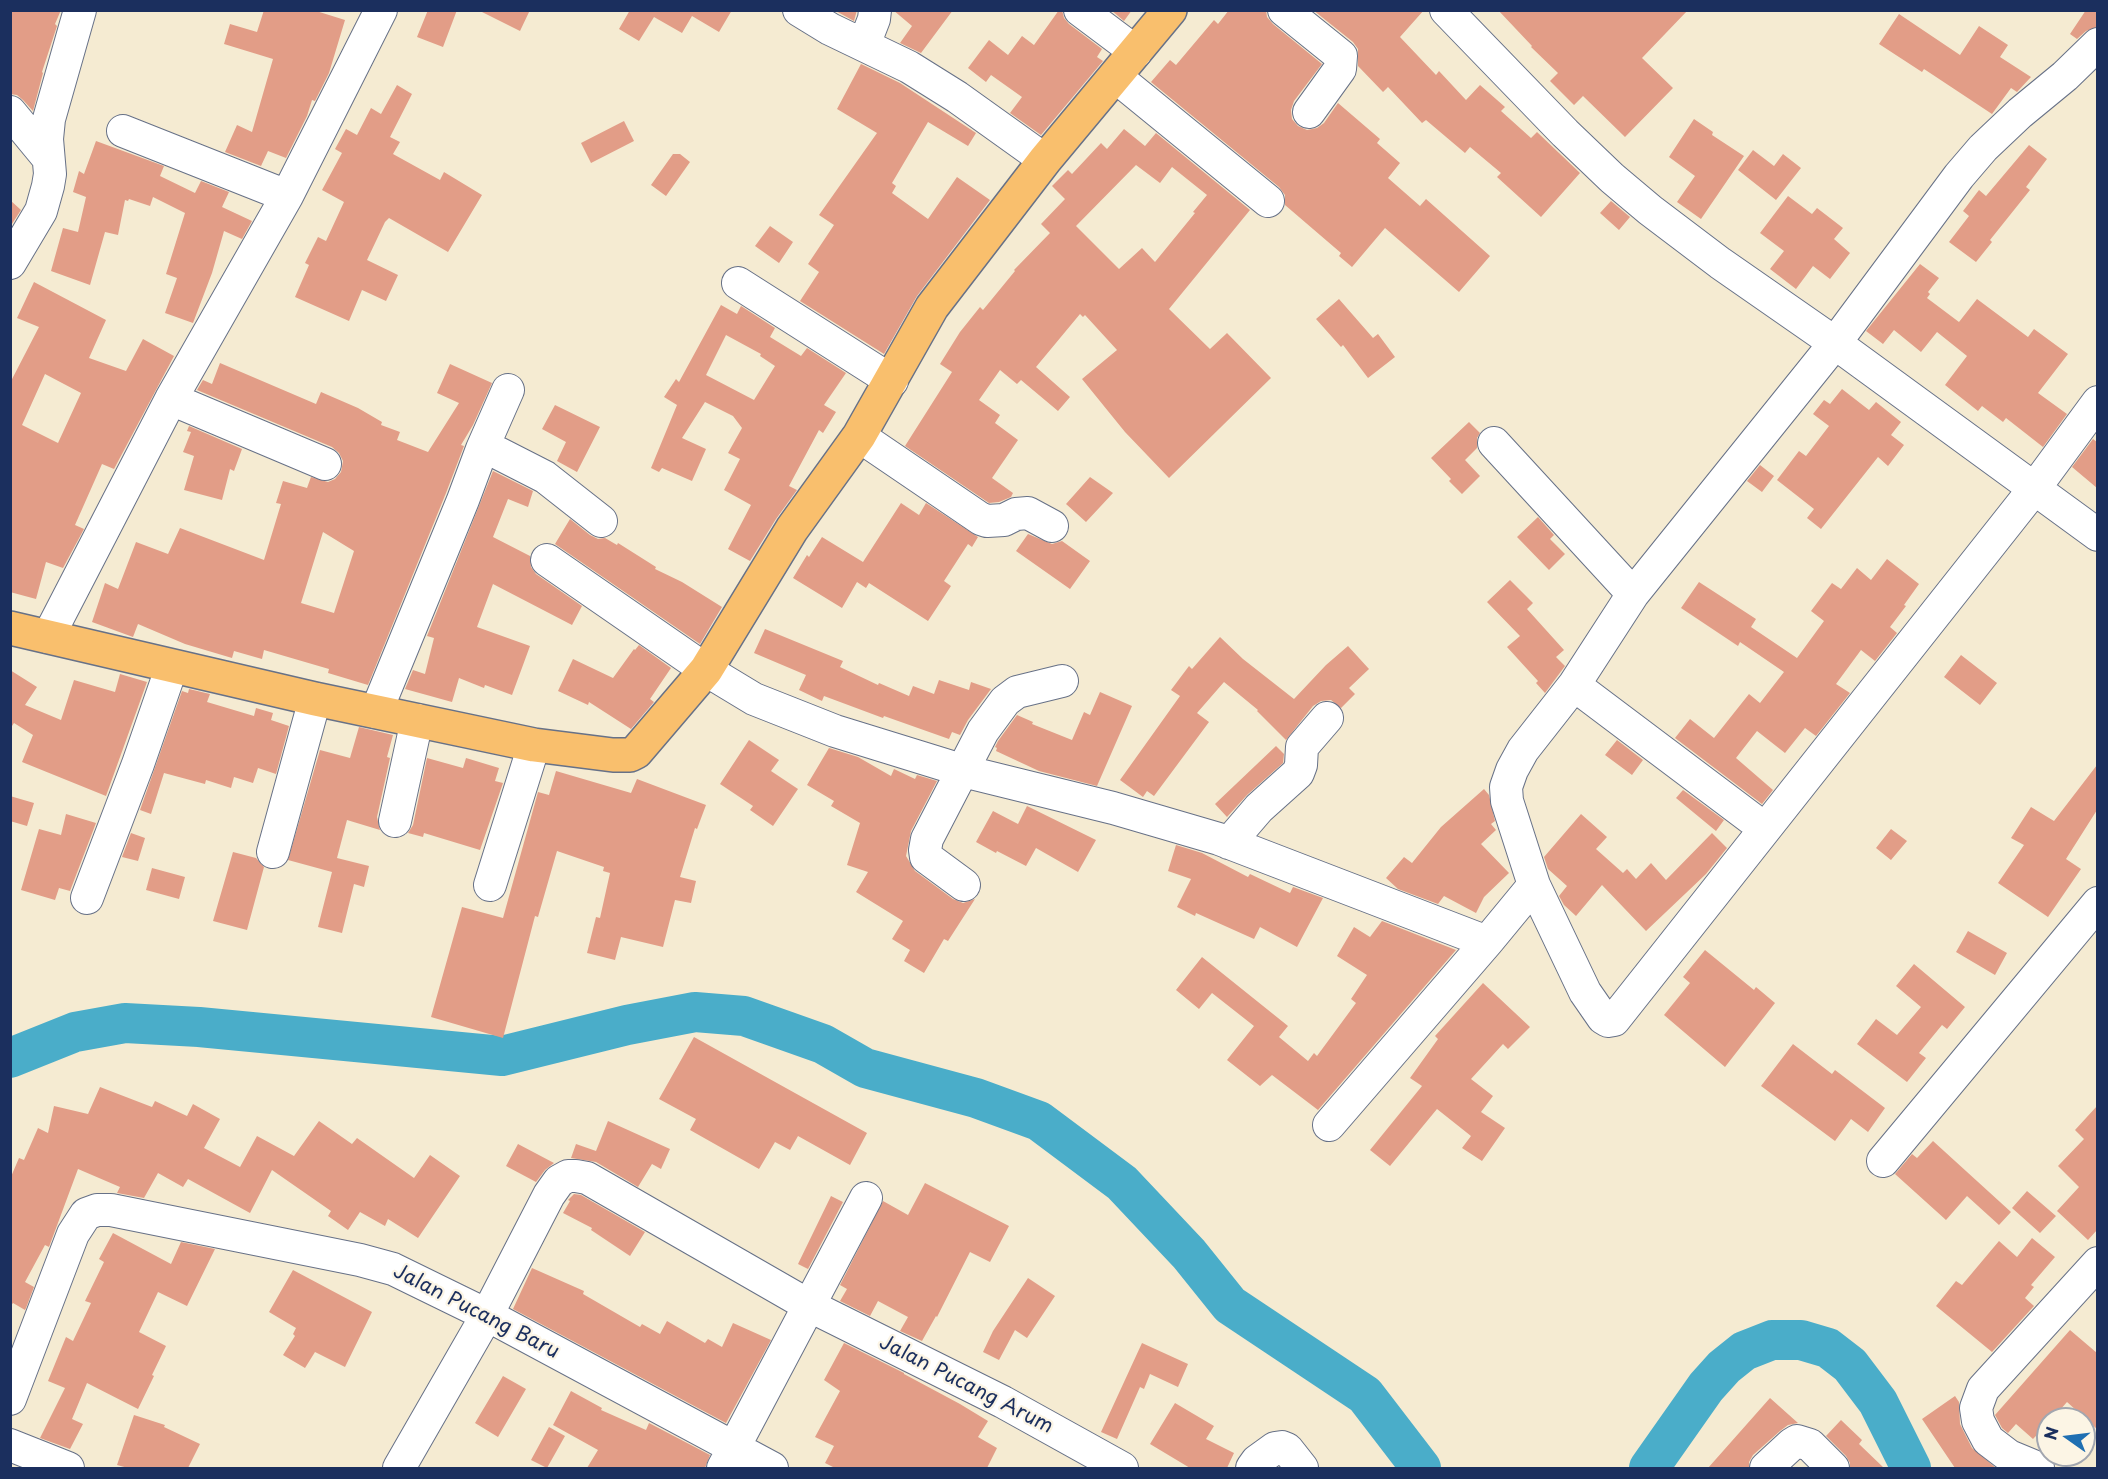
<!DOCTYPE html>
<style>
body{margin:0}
#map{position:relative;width:2108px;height:1479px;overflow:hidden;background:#f5ebd2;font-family:"Playpen Sans",sans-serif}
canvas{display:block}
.frame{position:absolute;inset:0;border:12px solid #1b2f5e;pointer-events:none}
.north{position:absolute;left:2036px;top:1407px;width:60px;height:60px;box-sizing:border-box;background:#fcf5e5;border:2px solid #a2a6af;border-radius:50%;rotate:284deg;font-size:16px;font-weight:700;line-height:24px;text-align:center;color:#1b2f5e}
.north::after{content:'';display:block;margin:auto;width:21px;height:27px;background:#1f6fb2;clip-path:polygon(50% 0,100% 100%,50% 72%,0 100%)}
</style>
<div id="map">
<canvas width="2108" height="1479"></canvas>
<div class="frame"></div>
<div class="north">N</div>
</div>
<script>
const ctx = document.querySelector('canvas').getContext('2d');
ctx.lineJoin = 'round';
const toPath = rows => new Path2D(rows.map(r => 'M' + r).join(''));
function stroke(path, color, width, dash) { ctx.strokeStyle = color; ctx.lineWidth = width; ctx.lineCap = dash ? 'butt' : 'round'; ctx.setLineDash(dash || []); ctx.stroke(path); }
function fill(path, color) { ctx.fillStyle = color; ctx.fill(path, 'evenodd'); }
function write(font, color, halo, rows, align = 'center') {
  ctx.font = font + ' "Playpen Sans",sans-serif'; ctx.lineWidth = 4.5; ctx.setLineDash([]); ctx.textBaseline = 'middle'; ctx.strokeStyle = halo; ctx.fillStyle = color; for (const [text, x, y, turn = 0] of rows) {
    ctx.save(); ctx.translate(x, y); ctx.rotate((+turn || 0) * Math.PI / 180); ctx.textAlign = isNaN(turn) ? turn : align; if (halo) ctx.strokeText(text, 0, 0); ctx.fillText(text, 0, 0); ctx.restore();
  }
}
const river = toPath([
 [10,1058,75,1032,125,1023,199,1027,502,1056,627,1025,695,1012,744,1016,823,1044,865,1068,976,1098,1039,1121,1122,1183,1189,1254,1230,1305,1365,1395,1421,1468],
 [1649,1468,1706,1387,1724,1367,1744,1351,1772,1340,1801,1340,1828,1348,1850,1365,1878,1402,1911,1468]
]);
const building = toPath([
 [10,10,61,10,55,24,57,26,42,72,43,73,33,111,23,100,17,95,10,94],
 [264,10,313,10,345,20,329,73,315,101,312,100,307,116,286,158,268,151,261,166,225,152,237,125,252,132,273,59,224,44,230,24,257,32],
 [428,10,457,10,443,47,417,37],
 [478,10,530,10,520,31],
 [630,10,732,10,719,32,692,16,682,33,654,17,639,41,619,29],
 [834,10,857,10,854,21],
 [893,10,953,10,921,53,900,43,912,26],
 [1059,10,1062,10,1064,18,1069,24,1102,49,1097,57,1103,61,1041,135,1010,113,1022,97,991,75,986,82,968,68,989,40,1008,55,1022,36,1034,45],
 [1111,10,1132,10,1124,21],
 [1229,10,1266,10,1267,17,1273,24,1322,64,1294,101,1291,110,1292,119,1298,126,1307,130,1317,128,1324,123,1338,103,1380,139,1377,143,1400,163,1388,178,1420,206,1426,199,1490,256,1459,292,1385,228,1352,267,1339,256,1341,253,1285,205,1285,195,1279,187,1151,82,1170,60,1176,65,1214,20,1218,24],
 [1313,10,1424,10,1400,37,1436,75,1439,71,1466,100,1480,85,1505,107,1501,111,1531,138,1537,132,1580,173,1541,217,1497,177,1501,173,1470,147,1465,153,1426,120,1422,123,1388,87,1383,92,1358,66,1358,49,1353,42],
 [1498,10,1688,10,1642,58,1673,88,1625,137,1583,96,1574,105,1550,81,1558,73,1531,47,1532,46],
 [2086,10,2097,10,2097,27,2086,31,2077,39,2070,34],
 [1899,14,1960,55,1979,26,2008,45,2000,57,2031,77,2017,92,2011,88,1992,114,1924,69,1922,72,1879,44],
 [861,64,900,83,976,133,968,146,928,122,892,183,896,186,892,193,928,219,957,177,990,200,917,296,884,354,800,301,819,272,808,264,834,225,819,215,877,133,837,109],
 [397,85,412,94,390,137,400,142,393,154,440,180,444,172,482,195,448,252,389,218,385,222,367,260,398,275,386,301,362,290,349,321,295,297,309,265,305,263,318,237,326,241,344,202,322,190,342,153,335,149,346,129,357,135,371,108,381,114],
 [1694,119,1713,132,1712,135,1744,156,1701,219,1677,202,1695,176,1669,157],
 [624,121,634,141,591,163,581,143],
 [1124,129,1145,146,1156,133,1250,210,1169,309,1210,349,1227,333,1271,378,1169,478,1125,432,1082,379,1117,350,1085,315,1083,317,1080,314,1036,367,1070,397,1058,411,1021,380,1017,384,1000,370,979,400,1000,415,995,423,1018,440,992,478,1013,493,1011,497,999,502,989,503,905,446,952,372,940,364,960,332,980,307,983,310,1015,271,1014,270,1050,233,1041,224,1065,199,1052,186,1068,170,1072,174,1101,143,1107,149],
 [1136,165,1160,183,1172,167,1207,195,1193,212,1195,213,1155,262,1142,248,1119,269,1076,226],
 [96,141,164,166,160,176,195,193,201,181,229,192,222,207,252,221,242,239,224,231,212,273,193,323,165,313,177,278,166,274,185,213,153,197,150,206,129,199,128,201,125,200,118,235,105,232,90,285,51,271,63,228,78,232,86,197,73,192,79,171,84,174],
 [2029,145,2047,159,2026,187,2030,190,1990,240,1992,242,1976,262,1949,242,1969,216,1963,211,1979,190,1986,196],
 [1753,150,1774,166,1783,154,1801,168,1776,200,1738,170],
 [673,154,680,154,690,162,666,196,651,185],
 [1788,196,1812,214,1817,208,1843,228,1834,239,1850,253,1830,279,1813,266,1796,289,1770,269,1784,251,1760,233],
 [10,200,21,210,10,227],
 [1611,201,1630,217,1619,230,1600,213],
 [770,226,793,242,779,263,755,246],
 [1920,264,1939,278,1928,292,1930,294,1927,298,1959,322,1977,299,2028,337,2034,329,2068,354,2038,393,2067,414,2043,447,2006,418,2003,422,1982,406,1978,411,1945,385,1967,356,1937,332,1921,352,1894,330,1883,344,1866,331],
 [34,282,106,320,89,358,126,371,143,339,174,356,114,469,102,464,75,525,84,529,63,568,46,562,36,599,10,592,10,383,39,327,17,318],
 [45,374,81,393,58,443,22,425],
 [1339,299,1373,338,1378,334,1395,357,1368,378,1343,345,1341,347,1316,319],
 [721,305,737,314,741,306,775,328,770,337,801,356,807,348,846,373,824,405,836,412,823,433,819,430,789,486,797,490,776,519,750,561,728,549,751,505,724,490,740,459,728,453,742,428,733,416,705,402,682,438,706,449,692,481,662,468,659,472,651,468,677,405,664,397,676,379,679,382],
 [726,335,761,354,760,356,775,366,754,400,706,375],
 [220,363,316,404,321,392,358,408,382,422,381,425,400,432,397,440,428,452,459,403,437,393,450,364,492,383,473,425,461,445,464,446,446,493,368,685,328,673,329,669,264,650,262,659,234,651,232,658,185,644,138,624,133,637,92,622,105,583,118,589,136,542,168,554,180,528,264,560,281,504,276,503,283,481,307,488,311,477,328,482,335,479,341,472,343,461,339,453,332,447,197,390,203,380,212,384],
 [323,532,354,551,334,613,301,603],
 [1842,389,1869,410,1876,402,1901,422,1891,435,1904,445,1888,466,1878,457,1821,529,1807,518,1814,509,1777,480,1799,451,1806,456,1829,426,1813,414,1824,400,1830,404],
 [555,405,600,427,577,472,557,461,566,442,542,429],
 [1469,422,1480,433,1477,438,1477,448,1465,460,1480,476,1462,494,1449,481,1451,479,1431,458],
 [189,426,242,449,234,471,230,469,222,500,184,490,194,456,183,452,191,432,187,431],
 [2093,439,2097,442,2097,488,2072,467],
 [1760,465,1774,476,1762,492,1747,481],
 [493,471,533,491,528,507,508,499,493,537,530,556,531,567,536,574,582,606,572,625,493,584,477,627,530,646,512,695,485,685,484,688,459,678,452,702,405,689,413,670,425,674,434,638,427,636],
 [1090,477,1113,493,1086,522,1066,504],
 [901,503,919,515,926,503,978,537,972,547,968,544,944,581,951,586,928,621,869,583,866,588,857,582,842,608,793,578,807,555,809,557,822,537,863,562],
 [1538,517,1554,535,1550,539,1565,554,1549,570,1517,537],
 [570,519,590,535,598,539,605,538,617,545,618,543,656,567,655,569,682,582,722,607,700,644,555,544],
 [1028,534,1052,544,1062,541,1090,561,1070,589,1016,551],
 [1887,559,1919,584,1904,605,1906,606,1890,627,1897,633,1875,661,1861,650,1836,684,1850,693,1816,736,1805,728,1785,753,1757,731,1736,758,1773,790,1762,804,1675,738,1690,719,1714,738,1749,694,1760,703,1784,672,1740,642,1738,646,1681,608,1699,582,1756,619,1751,627,1797,658,1824,621,1811,611,1832,583,1841,589,1857,568,1871,580],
 [1510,580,1533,603,1527,609,1564,650,1556,657,1565,666,1545,693,1536,683,1538,681,1507,647,1520,636,1487,602],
 [765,629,843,661,840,667,878,685,879,683,909,696,913,686,934,694,939,680,969,690,971,682,991,689,968,720,960,735,952,732,949,739,884,716,883,718,824,696,822,701,799,690,806,675,754,653],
 [1220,637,1243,659,1294,699,1326,665,1348,646,1369,669,1349,688,1355,694,1341,708,1331,700,1321,701,1313,706,1286,740,1257,711,1258,710,1224,682,1197,713,1209,722,1154,796,1147,791,1143,797,1120,780,1180,696,1171,690,1189,666,1192,669],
 [639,645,671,668,650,699,654,702,631,729,589,702,588,705,558,691,573,659,613,678,634,649,635,650],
 [1961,655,1997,683,1980,705,1944,677],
 [10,670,37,687,25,705,61,720,74,680,115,692,120,674,147,682,106,796,22,762,33,735,14,723,10,729],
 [189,689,210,694,207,702,254,716,256,708,273,713,271,720,289,726,276,774,258,768,253,783,234,777,231,788,206,780,205,784,164,773,151,814,140,810,182,691,188,693],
 [1100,692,1132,706,1097,786,1039,771,996,751,997,748,995,747,998,741,1017,715,1033,722,1032,724,1072,740,1084,712,1090,715],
 [359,727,393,735,387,757,390,758,377,817,380,830,347,820,337,858,369,866,364,887,354,884,342,933,318,927,332,872,288,860,320,750,350,758],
 [749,740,779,760,771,771,798,789,773,826,750,810,753,806,720,784],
 [1617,740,1643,760,1632,775,1605,755],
 [1276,746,1284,754,1283,763,1247,795,1227,817,1215,804],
 [829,748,858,757,891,776,894,769,915,779,917,775,937,781,911,831,906,856,915,871,953,899,963,903,975,899,948,941,944,939,924,973,904,961,910,950,892,939,903,921,856,892,868,872,847,865,860,823,831,806,834,801,807,785],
 [427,758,463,768,466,758,499,768,495,781,503,783,480,850,424,833,423,837,408,833,413,825],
 [2097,765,2097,810,2066,859,2081,869,2048,917,1998,883,2024,845,2011,838,2031,807,2054,821],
 [556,771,631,793,637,779,706,805,697,829,695,828,680,877,696,881,691,903,675,900,663,947,621,937,615,960,587,953,596,917,600,918,610,873,603,871,604,867,557,851,538,917,535,916,503,1038,431,1017,462,907,503,918,538,792,549,795],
 [1484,789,1489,795,1495,821,1491,824,1496,830,1481,844,1509,873,1484,897,1476,913,1444,896,1438,904,1398,889,1386,878,1404,857,1412,863,1441,827],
 [1683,790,1724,820,1716,831,1676,798],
 [10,796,34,803,27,826,10,821],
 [1027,806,1096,840,1078,872,1036,848,1026,866,997,851,996,853,976,842,993,811,1018,824],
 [66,814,96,823,70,891,59,888,55,900,21,890,39,829,61,835],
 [1581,814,1607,837,1596,849,1623,873,1627,869,1636,879,1651,863,1666,880,1712,833,1727,848,1706,874,1646,931,1602,885,1576,916,1564,905,1559,896,1567,886,1548,869,1544,857],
 [1891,829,1907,841,1891,860,1876,848],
 [131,833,145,838,138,861,122,857],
 [1176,845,1202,853,1248,877,1250,874,1290,893,1293,887,1323,898,1297,947,1260,927,1254,939,1196,913,1195,916,1177,907,1191,879,1168,871],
 [233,852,256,858,264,867,247,930,213,921],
 [152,868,185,877,179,899,146,890],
 [1382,921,1456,950,1318,1110,1272,1075,1260,1086,1227,1060,1254,1026,1212,993,1199,1009,1176,990,1202,957,1288,1026,1279,1037,1308,1061,1314,1053,1317,1056,1356,1003,1351,999,1367,975,1337,956,1354,927,1370,937],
 [1968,931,2007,953,1995,975,1956,952],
 [1705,950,1754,990,1756,987,1775,1003,1725,1067,1664,1015,1690,983,1683,977],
 [1914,964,1965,1007,1947,1029,1942,1025,1919,1053,1926,1058,1907,1082,1857,1044,1876,1019,1897,1035,1921,1007,1896,986],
 [1483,983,1530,1027,1508,1049,1503,1044,1471,1079,1493,1096,1481,1112,1505,1128,1482,1161,1462,1148,1471,1136,1437,1109,1390,1166,1370,1150,1422,1086,1410,1078,1438,1039,1435,1036],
 [694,1037,867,1133,850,1165,798,1136,790,1150,775,1142,759,1169,690,1130,696,1119,659,1099],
 [1793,1044,1832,1074,1835,1070,1885,1108,1868,1132,1851,1119,1835,1141,1761,1086],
 [100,1087,152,1107,155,1101,187,1116,193,1104,220,1119,204,1148,240,1167,257,1136,294,1156,319,1121,352,1144,357,1138,414,1178,430,1155,460,1176,418,1238,388,1219,385,1226,360,1212,348,1230,328,1216,331,1211,272,1170,250,1213,188,1179,183,1187,158,1173,144,1198,117,1193,120,1187,78,1169,49,1247,45,1245,25,1282,34,1287,26,1308,25,1310,13,1303,10,1307,10,1179,19,1158,24,1160,38,1128,48,1133,54,1106,88,1114],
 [2097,1106,2097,1230,2088,1240,2057,1211,2079,1187,2058,1166,2084,1139,2075,1130],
 [608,1121,670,1149,661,1169,652,1164,638,1187,596,1162,571,1158,576,1144,596,1151],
 [1933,1141,2011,1212,1999,1225,1967,1196,1946,1220,1895,1174,1912,1154,1917,1158],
 [518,1144,554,1163,545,1170,536,1182,506,1166],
 [925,1183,1009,1226,990,1262,970,1252,937,1317,936,1316,922,1341,900,1331,908,1317,878,1301,870,1316,840,1301,847,1289,840,1285,883,1201,908,1215],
 [2027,1191,2056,1216,2040,1233,2012,1208],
 [574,1194,581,1195,645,1232,630,1256,591,1230,592,1228,563,1213,570,1201,568,1200],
 [831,1196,843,1202,808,1269,798,1264],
 [113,1233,171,1264,181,1242,215,1249,187,1306,158,1292,139,1332,166,1346,152,1375,154,1376,138,1409,87,1383,72,1419,83,1424,70,1449,40,1438,65,1388,48,1381,66,1337,73,1341,91,1303,85,1301,104,1262,99,1259],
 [2032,1238,2055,1257,2031,1285,2034,1287,2025,1298,2034,1306,1992,1352,1936,1306,1956,1281,1962,1285,1999,1241,2017,1257],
 [532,1268,584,1291,583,1294,640,1327,642,1324,660,1334,667,1321,705,1343,708,1339,722,1347,733,1323,771,1340,726,1423,513,1309],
 [293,1270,372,1312,345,1367,315,1352,305,1368,283,1355,295,1336,293,1334,296,1328,269,1312],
 [1028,1278,1055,1296,1027,1338,1015,1330,999,1360,983,1352,993,1331],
 [2070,1330,2097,1353,2097,1429,2067,1402,2052,1419,2048,1419,2048,1423,2033,1439,2016,1424,2008,1433,2002,1428,1995,1415],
 [844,1343,904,1373,904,1374,960,1404,988,1421,978,1437,997,1448,987,1468,835,1468,825,1463,834,1446,815,1437,840,1391,824,1380],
 [1142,1343,1188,1364,1178,1387,1150,1374,1144,1389,1140,1387,1117,1439,1101,1432],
 [503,1376,526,1389,498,1437,475,1423],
 [571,1391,602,1408,601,1410,646,1430,649,1423,710,1455,705,1468,587,1468,598,1450,553,1425],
 [1955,1396,1959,1402,1960,1424,1972,1448,1996,1468,1955,1468,1922,1419],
 [1770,1398,1798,1423,1788,1425,1780,1431,1753,1455,1749,1462,1749,1468,1708,1468],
 [1175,1403,1214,1426,1206,1439,1234,1453,1227,1468,1190,1468,1150,1444],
 [134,1415,165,1425,164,1427,200,1444,188,1468,128,1468,117,1465],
 [1841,1420,1862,1440,1859,1444,1884,1468,1850,1468,1850,1463,1846,1456,1826,1436],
 [549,1427,565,1436,547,1468,531,1460]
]);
const minor = toPath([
 [799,10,830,29,909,67,957,97,1045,160],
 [1080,10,1136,52],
 [1284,10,1341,56,1340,69,1309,112],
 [1446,10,1565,133,1612,178,1650,210,1720,263,1835,343,2098,535],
 [864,45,874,19,875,10],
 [1116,77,1268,201],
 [10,112,48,158],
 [123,131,287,196],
 [10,263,41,211,48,186,50,174,47,139,49,119,80,10],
 [738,283,892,381],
 [171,399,325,464],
 [859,436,981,519,987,521,1004,520,1016,514,1028,513,1052,526],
 [1494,443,1633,594],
 [482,449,508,390],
 [547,560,706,670,754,699,835,731,971,773,1113,808,1219,839,1487,942,1534,885,1507,801,1506,787,1512,770,1523,750,1574,685,1633,594,1835,343,1959,176,1983,148,2020,113,2065,76,2098,44],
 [48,637,171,399,287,196,381,10],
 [1574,685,1764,828],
 [376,712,463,500,482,449,498,453,545,477,601,521],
 [395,821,417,720],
 [1229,843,1259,808,1298,773,1301,765,1302,747,1327,718],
 [273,852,315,699],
 [490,885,534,745],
 [964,885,926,857,925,850,927,839,983,731,1005,701,1017,692,1062,681],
 [1534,885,1585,992,1603,1018,1608,1021,1614,1020,2034,489,2098,402],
 [87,898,138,764,172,666],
 [1329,1125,1487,942],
 [1883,1161,2098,903],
 [10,1399,73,1234,86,1214,97,1210,111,1210,360,1260,393,1269,487,1315,772,1468],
 [10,1445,68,1468],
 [399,1468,487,1315,549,1195,559,1181,568,1176,576,1176,587,1178,808,1305,1003,1402,1122,1468],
 [723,1468,866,1198],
 [1252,1468,1257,1461,1275,1448,1282,1447,1287,1449,1302,1468],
 [1766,1468,1792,1444,1797,1441,1810,1445,1833,1468],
 [2038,1468,2009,1456,1988,1440,1978,1421,1976,1408,1983,1389,2098,1263]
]);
const major = toPath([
 [10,628,315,699,534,745,613,755,630,755,636,752,706,670,792,529,859,436,932,307,1045,160,1170,10]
]);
const streetNames = [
 ["Jalan Pucang Baru",476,1312,27],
 ["Jalan Pucang Arum",966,1385,27]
];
stroke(river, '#4aadc9', 40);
fill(building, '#e29d87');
stroke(minor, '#677187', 34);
stroke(major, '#677187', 36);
stroke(minor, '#fff', 32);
stroke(major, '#f9bf6d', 33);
write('20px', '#1b2f5e', '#fcf5e5', streetNames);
</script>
